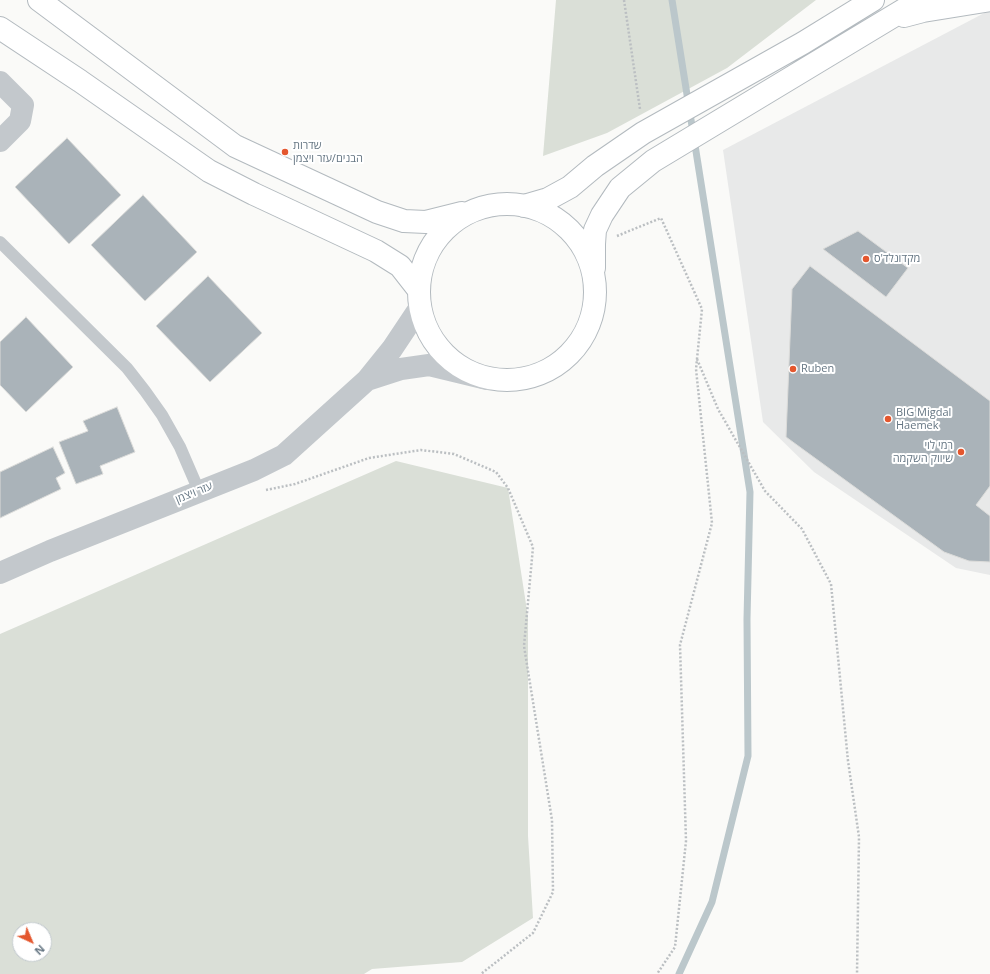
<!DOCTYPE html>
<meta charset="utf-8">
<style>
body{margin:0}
#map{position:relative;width:990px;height:974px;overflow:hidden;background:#fafaf8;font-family:"Open Sans",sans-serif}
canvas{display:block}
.north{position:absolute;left:12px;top:922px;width:40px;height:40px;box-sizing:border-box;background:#fff;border:1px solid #c1c8cd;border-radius:50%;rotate:136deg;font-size:11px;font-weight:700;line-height:16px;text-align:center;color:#657683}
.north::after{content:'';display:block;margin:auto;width:14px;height:18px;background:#e4572e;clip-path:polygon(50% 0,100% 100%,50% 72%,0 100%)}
</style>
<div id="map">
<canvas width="990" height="974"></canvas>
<div class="north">N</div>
</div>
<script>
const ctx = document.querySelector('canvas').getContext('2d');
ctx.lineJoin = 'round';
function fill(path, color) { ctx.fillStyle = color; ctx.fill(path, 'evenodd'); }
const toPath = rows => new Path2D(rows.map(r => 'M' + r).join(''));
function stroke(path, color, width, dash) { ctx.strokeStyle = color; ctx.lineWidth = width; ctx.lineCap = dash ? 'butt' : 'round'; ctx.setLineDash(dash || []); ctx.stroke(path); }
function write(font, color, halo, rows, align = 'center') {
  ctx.font = font + ' "Open Sans",Heebo,sans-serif'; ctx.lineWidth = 4; ctx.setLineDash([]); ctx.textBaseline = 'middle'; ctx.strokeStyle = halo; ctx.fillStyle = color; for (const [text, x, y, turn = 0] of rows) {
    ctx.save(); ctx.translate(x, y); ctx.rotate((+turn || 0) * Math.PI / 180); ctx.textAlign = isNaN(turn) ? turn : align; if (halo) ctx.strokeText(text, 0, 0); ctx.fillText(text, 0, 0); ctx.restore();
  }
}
const built = toPath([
 [990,10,990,575,956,568,814,472,763,422,723,150]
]);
const green = toPath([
 [556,0,816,0,727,68,607,133,543,156],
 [396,461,508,488,528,617,528,836,533,918,462,962,372,969,364,974,0,974,0,634],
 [20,930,44,930,44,954,20,954]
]);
const stream = toPath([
 [672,0,750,492,747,619,748,756,712,902,679,974]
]);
const building = toPath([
 [67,138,121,195,69,244,15,187,67,138],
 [143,195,197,252,145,301,91,245,143,195],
 [858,231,908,268,886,297,823,249,858,231],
 [810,266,990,401,990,486,976,505,990,516,990,562,969,561,944,552,786,437,792,289,810,266],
 [208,276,262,333,210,382,156,326,208,276],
 [26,317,73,367,26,412,0,385,0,342,26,317],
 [117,407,135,452,100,466,103,474,76,484,59,442,88,431,83,421,117,407],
 [53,447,65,473,56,478,61,489,0,518,0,472,53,447]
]);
const path = toPath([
 [624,0,640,109],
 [617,236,661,218,702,309,696,369,712,523,680,645,686,841,675,947,657,974],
 [697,359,718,409,765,491,802,529,831,584,848,761,859,837,857,974],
 [266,490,295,484,369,458,421,450,454,454,496,472,508,488,533,547,524,646,552,820,553,892,533,933,481,974]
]);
const service = toPath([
 [0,242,127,368,145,391,162,415,180,447,199,491]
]);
const minor = toPath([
 [0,82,23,105,20,121,0,141],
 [367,380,401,369,429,365,487,379],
 [0,573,50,551,254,470,284,455,367,380,392,349,420,307]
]);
const secondary = toPath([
 [39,0,235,146,377,212,404,221,426,222,462,213],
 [904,16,923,11,990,0],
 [0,28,80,81,209,171,254,194,376,251,400,266,418,289],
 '419 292a88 88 0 1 1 176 0a88 88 0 1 1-176 0Z',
 [524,206,548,199,570,187,595,166,643,133,803,43,873,0],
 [594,268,594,244,595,230,602,215,620,188,653,161,920,0]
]);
const markers = [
 [285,152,4,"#e4572e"],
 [866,259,4,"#e4572e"],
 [793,369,4,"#e4572e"],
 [888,419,4,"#e4572e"],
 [961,452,4,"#e4572e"]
];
const poiNames = [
 ["שדרות",293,146],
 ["הבנים/עזר ויצמן",293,159],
 ["מקדונלד'ס",874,259],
 ["Ruben",801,369],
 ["BIG Migdal",896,413],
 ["Haemek",896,426],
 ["רמי לוי",953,446,"right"],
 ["שיווק השקמה",953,459,"right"]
];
const streetNames = [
 ["עזר ויצמן",194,493,-22]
];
fill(built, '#e8e9e9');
fill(green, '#dadfd7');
stroke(stream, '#bbc7cb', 7);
fill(building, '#aab3b9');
stroke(building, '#dcdcda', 1);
stroke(secondary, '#b3babf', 24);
stroke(path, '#bbbfc2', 2.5, [2, 2]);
stroke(service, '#c3c8cc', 12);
stroke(minor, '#c3c8cc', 22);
stroke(secondary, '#fff', 22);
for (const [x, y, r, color] of markers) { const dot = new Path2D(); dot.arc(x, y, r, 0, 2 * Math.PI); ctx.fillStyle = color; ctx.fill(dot); stroke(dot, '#fff', 1.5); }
write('11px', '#657683', '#fff', poiNames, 'left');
write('11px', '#657683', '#fff', streetNames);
</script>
